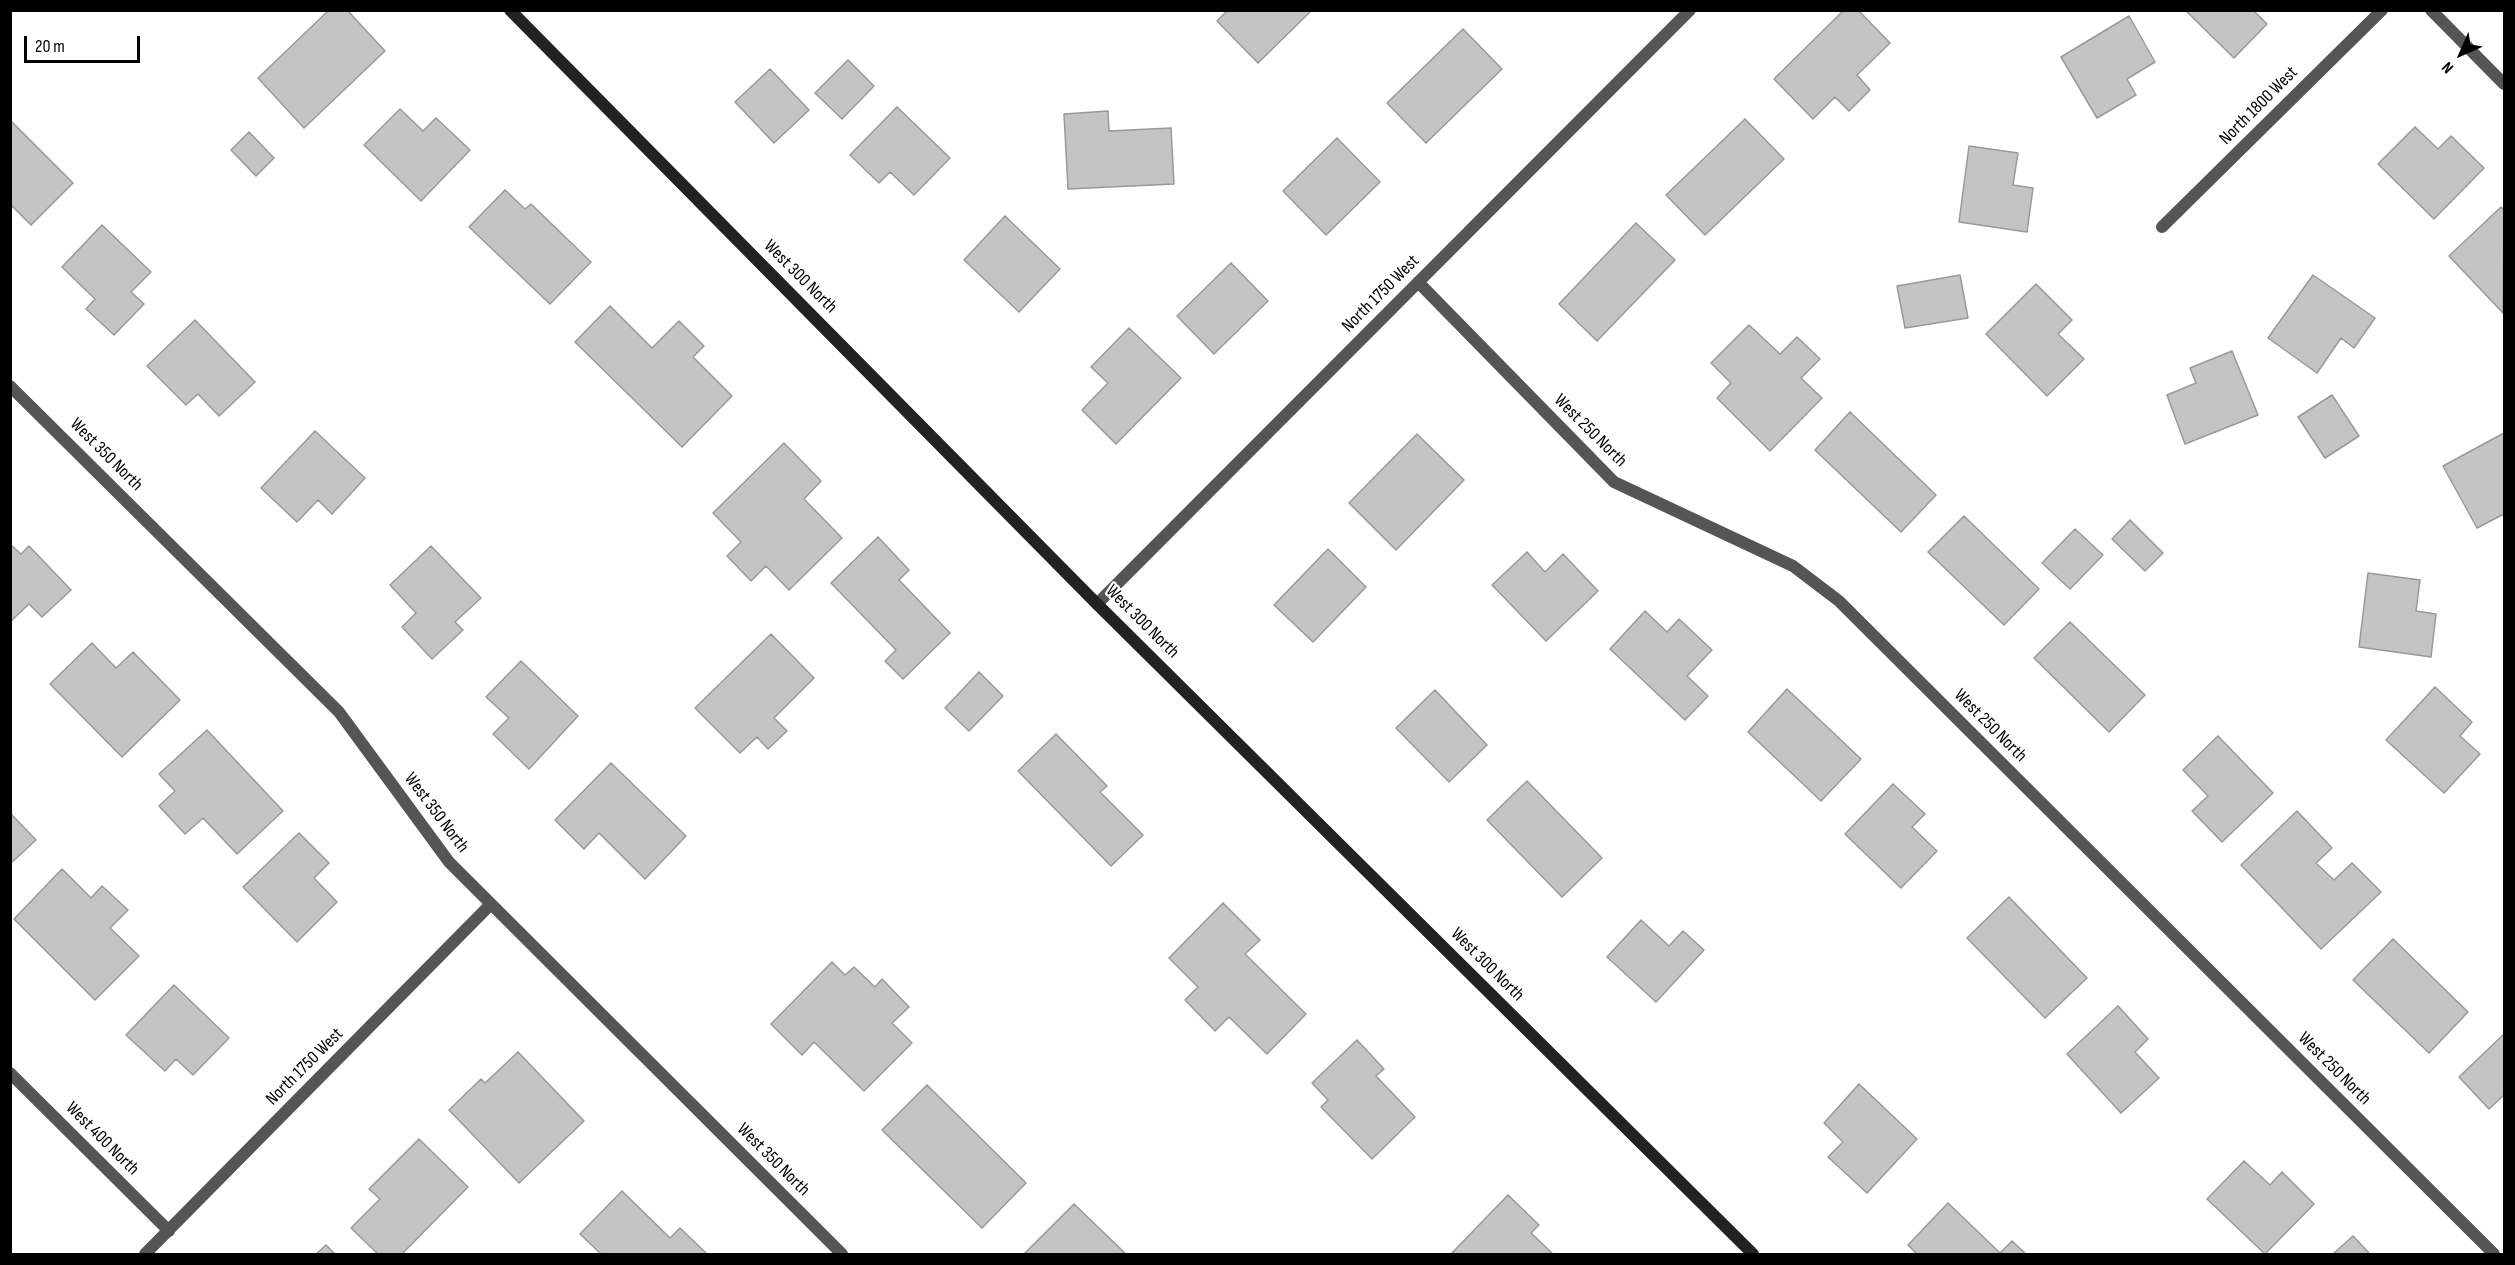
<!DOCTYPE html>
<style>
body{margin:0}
#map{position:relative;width:2515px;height:1265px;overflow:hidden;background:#fff;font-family:"Sofia Sans Condensed",sans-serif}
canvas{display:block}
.frame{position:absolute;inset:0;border:12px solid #000;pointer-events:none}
.north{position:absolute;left:2431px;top:24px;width:60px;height:60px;-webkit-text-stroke:4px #fff;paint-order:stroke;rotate:225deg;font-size:16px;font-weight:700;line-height:24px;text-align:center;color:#000}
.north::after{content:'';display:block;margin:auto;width:21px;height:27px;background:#000;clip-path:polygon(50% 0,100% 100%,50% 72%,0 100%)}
.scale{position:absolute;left:24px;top:36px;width:116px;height:27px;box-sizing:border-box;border:3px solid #000;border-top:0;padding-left:8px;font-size:18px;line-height:21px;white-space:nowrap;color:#000;-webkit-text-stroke:4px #fff;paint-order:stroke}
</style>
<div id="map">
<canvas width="2515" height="1265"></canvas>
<div class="frame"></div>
<div class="north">N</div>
<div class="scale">20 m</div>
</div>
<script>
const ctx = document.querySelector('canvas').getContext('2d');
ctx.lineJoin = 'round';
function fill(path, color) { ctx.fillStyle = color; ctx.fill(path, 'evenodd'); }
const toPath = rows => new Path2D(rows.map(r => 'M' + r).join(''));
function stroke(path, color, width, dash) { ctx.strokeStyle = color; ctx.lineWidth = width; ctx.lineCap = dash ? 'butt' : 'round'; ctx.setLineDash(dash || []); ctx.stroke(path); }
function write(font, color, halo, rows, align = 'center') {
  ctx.font = font + ' "Sofia Sans Condensed",sans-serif'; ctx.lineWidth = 4.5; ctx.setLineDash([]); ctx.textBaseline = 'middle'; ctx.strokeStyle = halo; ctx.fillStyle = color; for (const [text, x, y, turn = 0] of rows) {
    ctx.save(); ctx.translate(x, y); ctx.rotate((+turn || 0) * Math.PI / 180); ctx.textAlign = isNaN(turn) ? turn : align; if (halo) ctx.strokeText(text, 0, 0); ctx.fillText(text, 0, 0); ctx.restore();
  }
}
const building = toPath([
 [329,10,347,10,385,51,304,128,258,78,329,10],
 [1228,10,1309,10,1310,12,1258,63,1217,21,1228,10],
 [1844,10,1858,10,1890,43,1857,75,1870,90,1849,111,1835,97,1813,119,1774,79,1844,10],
 [2185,10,2253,10,2267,24,2234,58,2185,10],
 [2129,16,2155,62,2127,79,2136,95,2097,118,2061,57,2129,16],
 [1463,29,1502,69,1426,143,1387,103,1463,29],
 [848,60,874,86,842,119,815,93,848,60],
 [770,69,809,110,774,143,735,102,770,69],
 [897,107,950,158,914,195,890,172,879,183,850,155,897,107],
 [400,109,423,131,436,118,470,150,421,201,364,145,400,109],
 [1108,111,1109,131,1171,128,1174,184,1068,189,1064,114,1108,111],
 [1745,119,1784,159,1705,235,1666,195,1745,119],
 [10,120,73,183,31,225,10,204,10,120],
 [2415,127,2438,149,2451,136,2484,168,2434,219,2378,164,2415,127],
 [249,132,274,158,256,176,231,150,249,132],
 [1337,138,1380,182,1326,235,1283,191,1337,138],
 [1969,146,2018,153,2013,185,2033,188,2027,232,1959,222,1969,146],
 [505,190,525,209,531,204,591,262,550,304,469,227,505,190],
 [2501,207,2504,211,2503,313,2449,256,2501,207],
 [1005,216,1060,269,1019,312,964,260,1005,216],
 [1636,223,1675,260,1597,341,1559,304,1636,223],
 [102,225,151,272,131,292,144,304,114,335,86,309,95,299,62,267,102,225],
 [1231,263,1268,301,1214,354,1177,316,1231,263],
 [1960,275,1968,318,1905,328,1897,286,1960,275],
 [2313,275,2375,318,2354,348,2341,338,2317,373,2268,338,2313,275],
 [2036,284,2072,320,2058,334,2084,359,2047,396,1986,334,2036,284],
 [610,306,652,348,679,321,704,346,693,357,732,396,682,447,575,342,610,306],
 [195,320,255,382,219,416,198,394,186,405,147,366,195,320],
 [1749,325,1780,354,1797,337,1820,359,1801,378,1822,398,1770,451,1717,398,1731,383,1711,363,1749,325],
 [1129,328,1181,378,1116,444,1082,410,1108,383,1091,367,1129,328],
 [2232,351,2258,415,2185,444,2167,395,2196,383,2190,368,2232,351],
 [2332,395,2359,436,2325,458,2298,417,2332,395],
 [1850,412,1936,495,1901,532,1815,450,1850,412],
 [315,431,365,478,332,514,318,500,297,522,261,488,315,431],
 [2504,433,2504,514,2477,528,2443,466,2504,433],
 [1417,434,1464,480,1396,550,1349,503,1417,434],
 [784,443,821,481,804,499,842,538,789,590,766,566,751,581,727,556,741,542,713,513,784,443],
 [1964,516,2039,589,2004,625,1928,552,1964,516],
 [2130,520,2163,553,2145,571,2112,539,2130,520],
 [2075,529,2103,555,2070,589,2042,563,2075,529],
 [878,537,909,570,899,580,950,633,903,679,885,661,896,650,831,583,878,537],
 [10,544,21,554,29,546,71,590,42,617,29,604,10,622,10,544],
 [431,546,481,598,455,622,463,630,432,659,402,627,416,613,390,585,431,546],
 [1328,549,1366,587,1313,642,1274,605,1328,549],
 [1527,552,1545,572,1563,554,1598,591,1546,641,1492,585,1527,552],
 [2368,573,2420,580,2416,611,2436,614,2431,657,2359,647,2368,573],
 [1645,611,1667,632,1679,619,1712,650,1687,676,1708,696,1685,720,1610,649,1645,611],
 [2070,622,2145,695,2109,732,2034,658,2070,622],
 [771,634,814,678,774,718,787,731,768,749,757,737,740,753,695,708,771,634],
 [92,643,116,668,133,652,180,700,122,757,50,684,92,643],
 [521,661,578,716,529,769,493,734,509,718,486,697,521,661],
 [979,672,1003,696,969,731,945,708,979,672],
 [2435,687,2472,722,2460,736,2480,754,2444,793,2386,740,2435,687],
 [1787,689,1861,759,1821,801,1748,732,1787,689],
 [1435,690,1487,745,1449,782,1396,728,1435,690],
 [207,730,283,811,237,854,203,818,185,834,159,806,175,791,159,774,207,730],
 [1056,734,1107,786,1100,792,1143,835,1111,866,1018,771,1056,734],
 [2218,736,2273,793,2222,842,2192,811,2208,796,2183,770,2218,736],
 [611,763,686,836,645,879,599,833,584,849,555,820,611,763],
 [1527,781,1602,858,1562,897,1487,820,1527,781],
 [1893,784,1925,814,1912,827,1937,851,1901,888,1845,834,1893,784],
 [2297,811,2332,848,2316,863,2334,880,2352,863,2381,892,2321,949,2241,865,2297,811],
 [10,813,36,840,10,864,10,813],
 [299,833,329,863,314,878,337,902,297,942,243,887,299,833],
 [62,869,91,898,102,886,128,910,110,928,139,956,95,1000,14,919,62,869],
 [2009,897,2087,978,2045,1018,1967,938,2009,897],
 [1223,903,1260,940,1245,954,1306,1014,1267,1054,1229,1017,1215,1031,1185,1000,1198,987,1169,958,1223,903],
 [1641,920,1669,946,1683,931,1704,950,1656,1002,1607,957,1641,920],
 [2393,939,2468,1012,2429,1053,2353,980,2393,939],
 [832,962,845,975,854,967,875,987,882,979,909,1007,892,1023,912,1043,864,1091,814,1042,802,1055,771,1024,832,962],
 [174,985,229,1038,193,1075,176,1059,165,1071,126,1035,174,985],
 [2118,1006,2148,1039,2135,1052,2159,1078,2121,1113,2067,1054,2118,1006],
 [2504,1034,2504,1095,2489,1109,2459,1077,2504,1034],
 [1357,1040,1384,1069,1376,1076,1415,1117,1372,1159,1321,1107,1328,1100,1312,1083,1357,1040],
 [518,1052,584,1121,519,1183,449,1110,481,1079,485,1083,518,1052],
 [1859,1084,1917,1139,1867,1193,1828,1157,1843,1142,1824,1123,1859,1084],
 [927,1085,1026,1183,982,1228,882,1130,927,1085],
 [419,1139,468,1187,402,1254,378,1254,351,1228,380,1199,369,1189,419,1139],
 [2244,1161,2270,1185,2282,1172,2314,1204,2265,1254,2207,1199,2244,1161],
 [622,1191,670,1238,680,1228,707,1254,601,1254,580,1234,622,1191],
 [1508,1195,1539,1225,1531,1233,1553,1254,1451,1254,1508,1195],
 [1948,1203,2000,1253,2012,1241,2026,1254,1917,1254,1908,1245,1948,1203],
 [1074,1204,1126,1254,1024,1254,1074,1204],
 [2353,1236,2370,1254,2333,1254,2353,1236],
 [326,1245,335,1254,316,1254,326,1245]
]);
const minor = toPath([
 [2431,10,2504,84],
 [2162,227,2382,10],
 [1418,282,1614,482,1793,566,1839,601,2494,1254],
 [10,386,339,712,449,862,842,1254],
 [1097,604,1690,10],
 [10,1073,169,1231],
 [145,1254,491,904]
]);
const secondary = toPath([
 [510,10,1097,604,1753,1254]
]);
const streetNames = [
 ["North 1800 West",2259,106,-45],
 ["West 300 North",800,277,45],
 ["North 1750 West",1381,294,-45],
 ["West 250 North",1590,431,45],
 ["West 350 North",106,455,45],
 ["West 300 North",1142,622,45],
 ["West 250 North",1990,726,45],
 ["West 350 North",436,813,53],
 ["West 300 North",1487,965,45],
 ["North 1750 West",305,1067,-45],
 ["West 250 North",2334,1069,45],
 ["West 400 North",102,1139,45],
 ["West 350 North",773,1160,45]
];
fill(building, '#c4c4c4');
stroke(building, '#999', 1.5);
stroke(minor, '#555', 12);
stroke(secondary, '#222', 12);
write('18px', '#000', '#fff', streetNames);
</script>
